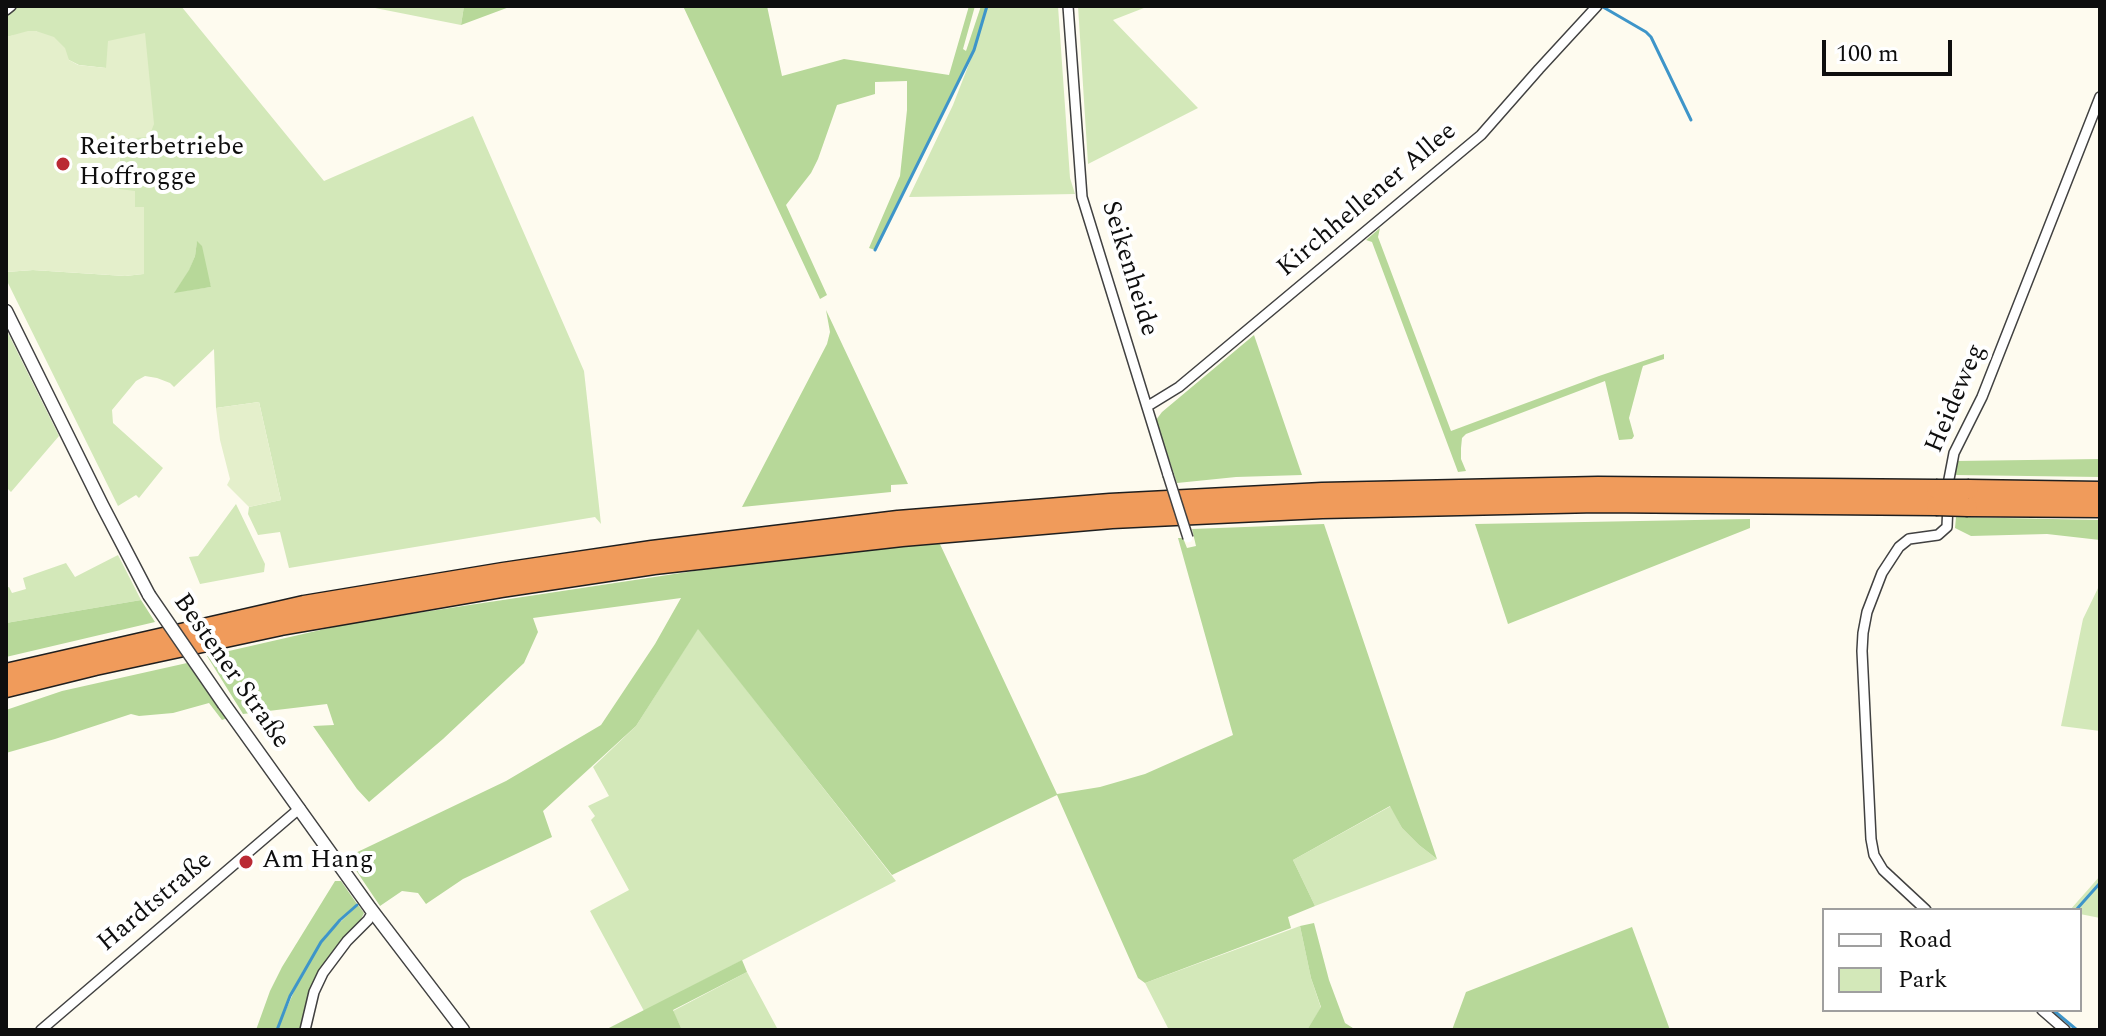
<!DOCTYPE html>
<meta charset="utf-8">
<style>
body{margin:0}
#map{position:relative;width:2106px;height:1036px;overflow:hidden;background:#fefbef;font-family:Spectral,serif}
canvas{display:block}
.frame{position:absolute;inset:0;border:8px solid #0e0e0e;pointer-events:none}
.legend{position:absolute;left:1822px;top:908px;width:260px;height:104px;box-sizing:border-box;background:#fff;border:2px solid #9f9f9f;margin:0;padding:10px 14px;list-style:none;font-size:24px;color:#0e0e0e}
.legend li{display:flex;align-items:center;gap:16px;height:40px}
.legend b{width:40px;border:2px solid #9f9f9f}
.scale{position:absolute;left:1822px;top:40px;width:130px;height:36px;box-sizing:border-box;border:4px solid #0e0e0e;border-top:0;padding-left:10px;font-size:24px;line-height:28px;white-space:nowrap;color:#0e0e0e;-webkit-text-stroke:6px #fff;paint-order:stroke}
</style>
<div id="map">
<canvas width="2106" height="1036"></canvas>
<div class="frame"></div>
<ul class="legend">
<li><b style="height:10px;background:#fff"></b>Road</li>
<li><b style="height:22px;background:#d3e8b9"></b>Park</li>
</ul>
<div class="scale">100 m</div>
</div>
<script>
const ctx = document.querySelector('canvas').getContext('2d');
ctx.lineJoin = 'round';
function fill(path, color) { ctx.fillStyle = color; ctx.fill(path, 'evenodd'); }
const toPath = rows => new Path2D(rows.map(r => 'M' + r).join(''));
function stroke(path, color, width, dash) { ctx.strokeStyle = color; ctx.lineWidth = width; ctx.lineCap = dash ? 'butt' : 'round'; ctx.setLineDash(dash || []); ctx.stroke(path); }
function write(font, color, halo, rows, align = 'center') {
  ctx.font = font + ' Spectral,serif'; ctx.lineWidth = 8; ctx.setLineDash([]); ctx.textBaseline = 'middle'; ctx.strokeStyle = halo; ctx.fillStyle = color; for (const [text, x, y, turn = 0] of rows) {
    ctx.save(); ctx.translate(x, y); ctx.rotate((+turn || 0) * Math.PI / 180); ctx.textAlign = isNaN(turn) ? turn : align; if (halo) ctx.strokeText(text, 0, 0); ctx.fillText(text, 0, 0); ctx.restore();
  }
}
const green = toPath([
 [18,6,181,6,324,181,473,116,584,371,601,524,595,517,289,568,280,532,258,535,248,514,249,507,281,500,259,402,216,408,214,349,174,387,170,383,157,378,145,376,136,381,112,410,113,423,163,468,139,498,136,495,118,506,6,279,6,272,33,270,125,276,143,274,144,207,135,207,119,190,120,138,106,68,79,65,69,60,36,31,6,37,6,15],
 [197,242,211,287,175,292,189,271,195,256],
 [365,6,464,6,461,25],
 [988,6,1058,6,1070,178,1075,194,909,197,953,105,974,51],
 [1078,6,1149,6,1113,20,1198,108,1088,164],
 [6,329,59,436,11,492,6,487],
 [236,504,265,564,264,572,200,584,189,557,198,556],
 [118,555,141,600,6,623,6,588,9,587,12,593,26,589,23,578,66,563,75,577],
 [2100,584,2100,731,2061,726,2083,619],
 [698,628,896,881,644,1011,590,911,629,890,591,820,595,816,588,806,609,796,593,767,636,726],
 [1391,806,1402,828,1419,845,1437,859,1315,906,1293,860],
 [2100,876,2100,918,2080,914,2080,910,2070,910],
 [1300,926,1311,978,1321,1008,1307,1030,1169,1030,1145,983],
 [747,972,777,1028,772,1030,682,1030,673,1011]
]);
const forest = toPath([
 [464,6,512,6,461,25],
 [683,6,767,6,782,76,844,59,949,75,969,6,975,6,963,49,966,51,981,6,987,6,973,50,875,250,869,248,900,176,907,110,907,81,875,82,875,94,837,105,818,159,811,173,786,205,827,295,820,299],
 [1380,228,1378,237,1451,431,1599,376,1664,354,1664,359,1643,366,1642,369,1629,418,1634,436,1632,439,1619,440,1605,381,1466,434,1462,438,1461,448,1461,459,1466,471,1458,472,1372,242,1366,240],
 [197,241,202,246,211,287,174,293,189,270,195,256],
 [826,310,908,484,891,485,891,492,742,507,827,344,830,332],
 [1254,335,1302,475,1236,477,1177,483,1156,420,1162,412],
 [2100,459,2100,477,1956,475,1956,461],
 [1956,517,2100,520,2100,540,2047,534,1971,536,1955,528],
 [1750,519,1750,528,1508,624,1475,524],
 [1324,524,1437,859,1419,845,1402,828,1390,806,1293,860,1315,906,1288,917,1291,928,1145,983,1138,978,1057,795,892,875,698,629,636,726,543,811,552,837,463,879,426,904,418,893,402,891,380,906,347,857,506,781,601,725,655,644,681,598,533,618,538,632,524,663,443,739,369,802,357,789,313,726,334,725,327,704,243,714,207,656,351,623,714,568,939,542,1057,794,1100,787,1145,774,1233,735,1178,538,1183,538,1187,548,1196,546,1192,529],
 [141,600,155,622,6,657,6,623],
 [187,663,227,718,222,720,209,703,173,713,139,716,131,714,55,739,6,753,6,710,62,691],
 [335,881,341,881,357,904,326,934,307,965,326,936,358,905,364,913,360,921,343,940,319,972,310,990,300,1030,277,1030,304,969,291,993,276,1030,256,1030,270,991,282,967],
 [1314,923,1329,980,1345,1023,1356,1030,1307,1030,1321,1007,1311,978,1300,926],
 [1632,927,1670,1030,1452,1030,1466,992],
 [742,960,747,972,673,1010,682,1030,605,1030]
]);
const pitch = toPath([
 [28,31,36,31,54,37,65,48,69,60,78,65,106,68,108,41,145,33,154,124,149,137,120,139,119,189,135,191,135,207,144,207,144,274,125,276,33,270,6,272,6,37],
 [259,402,281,500,249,507,227,485,230,479,220,440,216,408]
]);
const stream = toPath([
 [1603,7,1646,32,1651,37,1691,120],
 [875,250,974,50,987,6],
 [2076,910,2100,883],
 [2053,1010,2077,1030],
 [277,1030,290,996,321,942,340,920,357,905]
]);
const minor = toPath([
 [1068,6,1082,197,1168,475],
 [6,10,11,6],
 [1148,406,1179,387,1481,135,1539,69,1597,6],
 [1926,910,1883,870,1874,855,1871,839,1862,651,1863,633,1867,612,1882,573,1899,547,1909,539,1938,535,1947,527,1949,479,1954,453,1982,397,2100,97],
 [2042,1010,2065,1030],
 [41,1030,300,808],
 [305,1030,314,992,323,973,347,941,368,920,373,912]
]);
const tertiary = toPath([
 [6,311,102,505,149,595],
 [224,704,370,908,463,1030]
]);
const motorway = toPath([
 [1969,489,2100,491],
 [1968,507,2100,508],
 [6,673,304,605,503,572,652,550,898,520,1110,503,1322,492,1598,486,1936,489],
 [6,688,95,666,281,626,502,588,654,565,902,537,1112,519,1322,509,1598,503,1936,506]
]);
const minorBridge = toPath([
 [1168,475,1188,538]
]);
const tertiaryBridge = toPath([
 [149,595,224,704]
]);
const motorwayBridge = toPath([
 [1936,489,1969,489],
 [1936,506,1968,507]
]);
const markers = [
 [63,164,8,"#ba2a34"],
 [246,862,8,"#ba2a34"]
];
const poiNames = [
 ["Reiterbetriebe",79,149],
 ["Hoffrogge",79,179],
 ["Am Hang",262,862]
];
const streetNames = [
 ["Kirchhellener Allee",1368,201,-40],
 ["Seikenheide",1128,269,73],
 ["Heideweg",1957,399,-67],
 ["Bestener Straße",230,672,55],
 ["Hardtstraße",156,903,-40]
];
fill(green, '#d3e8b9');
fill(forest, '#b7d899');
fill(pitch, '#e4efcb');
stroke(stream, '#3e95c9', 3);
stroke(minor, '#414141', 12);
stroke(tertiary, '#414141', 15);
stroke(motorway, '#1f1f1f', 21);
stroke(minor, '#fff', 9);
stroke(tertiary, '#fff', 12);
stroke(motorway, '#f09b5b', 18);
stroke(minorBridge, '#414141', 12, []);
stroke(tertiaryBridge, '#414141', 15, []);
stroke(motorwayBridge, '#1f1f1f', 21, []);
stroke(minorBridge, '#fff', 9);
stroke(tertiaryBridge, '#fff', 12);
stroke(motorwayBridge, '#f09b5b', 18);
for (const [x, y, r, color] of markers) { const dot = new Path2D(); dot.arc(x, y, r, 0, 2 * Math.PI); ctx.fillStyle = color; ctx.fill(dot); stroke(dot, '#fff', 3); }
write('26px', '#0e0e0e', '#fff', poiNames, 'left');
write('26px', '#0e0e0e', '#fff', streetNames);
</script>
